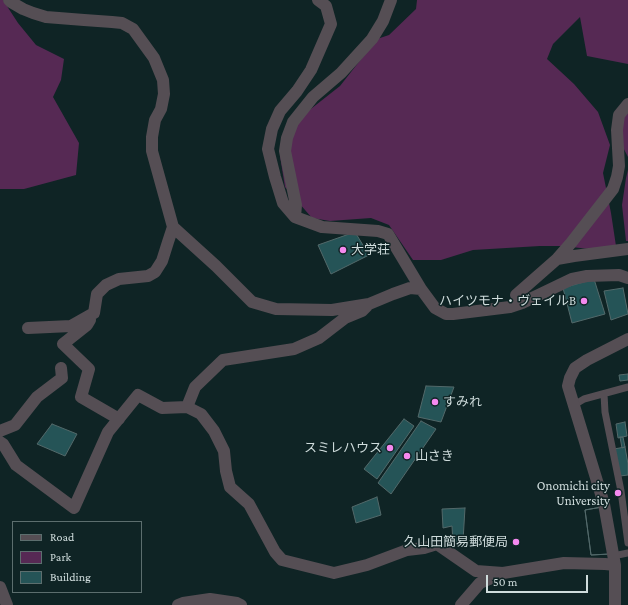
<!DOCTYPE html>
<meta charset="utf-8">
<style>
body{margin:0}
#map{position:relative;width:628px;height:605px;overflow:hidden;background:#0f2425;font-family:"Crimson Pro",serif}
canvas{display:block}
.legend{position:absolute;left:12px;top:521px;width:130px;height:72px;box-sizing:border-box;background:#0f2425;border:1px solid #5c6e6e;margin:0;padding:5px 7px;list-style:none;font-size:12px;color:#cfdcdc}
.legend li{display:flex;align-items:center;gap:8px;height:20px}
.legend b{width:20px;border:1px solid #5c6e6e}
.scale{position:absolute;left:486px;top:575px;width:102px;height:18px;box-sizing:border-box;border:2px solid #cfdcdc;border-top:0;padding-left:5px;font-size:12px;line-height:14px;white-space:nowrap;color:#cfdcdc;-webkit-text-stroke:3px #0f2425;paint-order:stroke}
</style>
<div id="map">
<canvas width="628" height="605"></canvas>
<ul class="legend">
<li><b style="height:5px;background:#554e54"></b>Road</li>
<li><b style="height:11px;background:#562954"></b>Park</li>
<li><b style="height:11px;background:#255457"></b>Building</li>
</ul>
<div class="scale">50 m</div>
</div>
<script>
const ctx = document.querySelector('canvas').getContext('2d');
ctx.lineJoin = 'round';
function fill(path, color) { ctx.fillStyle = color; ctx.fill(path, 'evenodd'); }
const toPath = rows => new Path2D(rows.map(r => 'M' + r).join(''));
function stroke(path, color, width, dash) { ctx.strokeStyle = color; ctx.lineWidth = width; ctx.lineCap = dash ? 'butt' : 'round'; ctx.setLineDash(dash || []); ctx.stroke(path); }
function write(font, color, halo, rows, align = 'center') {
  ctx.font = font + ' "Crimson Pro","Noto Sans JP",serif'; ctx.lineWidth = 3; ctx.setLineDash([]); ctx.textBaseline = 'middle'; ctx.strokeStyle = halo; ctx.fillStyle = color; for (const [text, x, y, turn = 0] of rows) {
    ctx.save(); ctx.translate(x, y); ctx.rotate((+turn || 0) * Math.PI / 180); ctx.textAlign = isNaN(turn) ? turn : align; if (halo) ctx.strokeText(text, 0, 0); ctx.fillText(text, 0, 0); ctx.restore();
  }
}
const green = toPath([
 [0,0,3,0,18,23,36,45,64,59,61,80,53,97,79,143,76,175,24,189,0,189],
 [417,0,628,0,628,64,587,56,580,17,553,44,547,59,574,84,598,112,610,145,603,173,611,213,616,246,589,249,563,246,540,246,473,250,441,260,413,260,389,225,371,218,330,221,312,218,285,187,280,156,282,138,307,112,340,86,377,39,389,35,416,9],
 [628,107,628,157,615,132],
 [628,170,628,241,626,241,622,205,626,178]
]);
const building = toPath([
 [355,232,369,255,331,274,318,245,355,232],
 [594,279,605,314,572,323,563,288,594,279],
 [623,288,628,314,611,320,604,291,623,288],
 [628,374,628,380,620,381,619,375,628,374],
 [426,386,454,387,441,422,418,417,426,386],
 [404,419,414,426,377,479,364,469,404,419],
 [421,421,436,429,391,494,378,483,421,421],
 [625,422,627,436,618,438,616,424,625,422],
 [52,424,77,434,65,456,37,444,52,424],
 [620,437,623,437,625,447,622,448,620,437],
 [625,447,628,464,628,475,620,476,614,449,625,447],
 [377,497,381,515,356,523,352,507,377,497],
 [602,507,610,554,591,555,585,510,602,507],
 [602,507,610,554,591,555,585,510,602,507],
 [465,508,463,541,453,543,452,526,443,528,442,509,465,508]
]);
const lane = toPath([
 [604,394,605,412,621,491,628,543],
 [574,405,584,399,628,387],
 [613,556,628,553]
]);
const street = toPath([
 [9,0,11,2,23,9,33,13,46,17,84,20,112,22,122,23,133,29,154,58,163,80,164,94,161,109,155,120,152,137,152,151,173,227,216,266,252,302,276,309,332,310,369,304,393,294,410,288,421,289,435,308,446,314,453,314,510,307,522,303,572,279,587,276,619,275,628,278],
 [318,0,326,6,331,24,311,70,297,91,280,111,272,129,268,149,275,177,283,203,295,217,322,227,378,231,388,234,421,289],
 [295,217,296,205,285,151,287,138,293,122,313,97,341,73,372,39,383,21,391,0],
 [557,259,571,243,613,189,617,177,619,166,617,130,619,115,628,104],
 [522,303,516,295,557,259,574,256,628,249],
 [367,306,362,311,345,318,319,338,294,349,223,360,195,387,187,407,201,414,214,431,224,451,226,471,230,487,249,504,275,552,282,560,334,573,367,565,407,550,424,548,437,544,476,571,503,573],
 [90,320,87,325,63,344,89,369,81,397,119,419],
 [28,328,71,326,94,313,97,294,106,285,119,279,148,276,155,272,162,261,168,242,173,227],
 [0,431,15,425,37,397,62,378,61,368],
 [0,442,3,444,16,465,74,508,108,432,138,395,162,408,187,407],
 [0,587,7,605],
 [178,605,183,603,210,599,237,603,241,605],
 [461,605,480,583,503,573,564,563,605,564,615,565],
 [615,605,615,565,604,504,568,386,570,378,575,368,587,360,628,339]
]);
const markers = [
 [343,250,4,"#f589ef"],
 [584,301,4,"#f589ef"],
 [435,402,4,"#f589ef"],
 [390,448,4,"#f589ef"],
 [407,456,4,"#f589ef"],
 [618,493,4,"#f589ef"],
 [516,542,4,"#f589ef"]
];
const poiNames = [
 ["大学荘",351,250,"left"],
 ["ハイツモナ・ヴェイルB",576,301],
 ["すみれ",443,402,"left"],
 ["スミレハウス",382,448],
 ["山さき",415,456,"left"],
 ["Onomichi city",610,486],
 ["University",610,501],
 ["久山田簡易郵便局",508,542]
];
fill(green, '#562954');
fill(building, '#255457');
stroke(building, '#53696a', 1);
stroke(lane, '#554e54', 7);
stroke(street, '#554e54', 12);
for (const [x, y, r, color] of markers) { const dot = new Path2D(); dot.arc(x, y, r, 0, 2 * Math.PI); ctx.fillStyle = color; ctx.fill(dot); stroke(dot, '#0f2425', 1.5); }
write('13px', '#cfdcdc', '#0f2425', poiNames, 'right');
</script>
